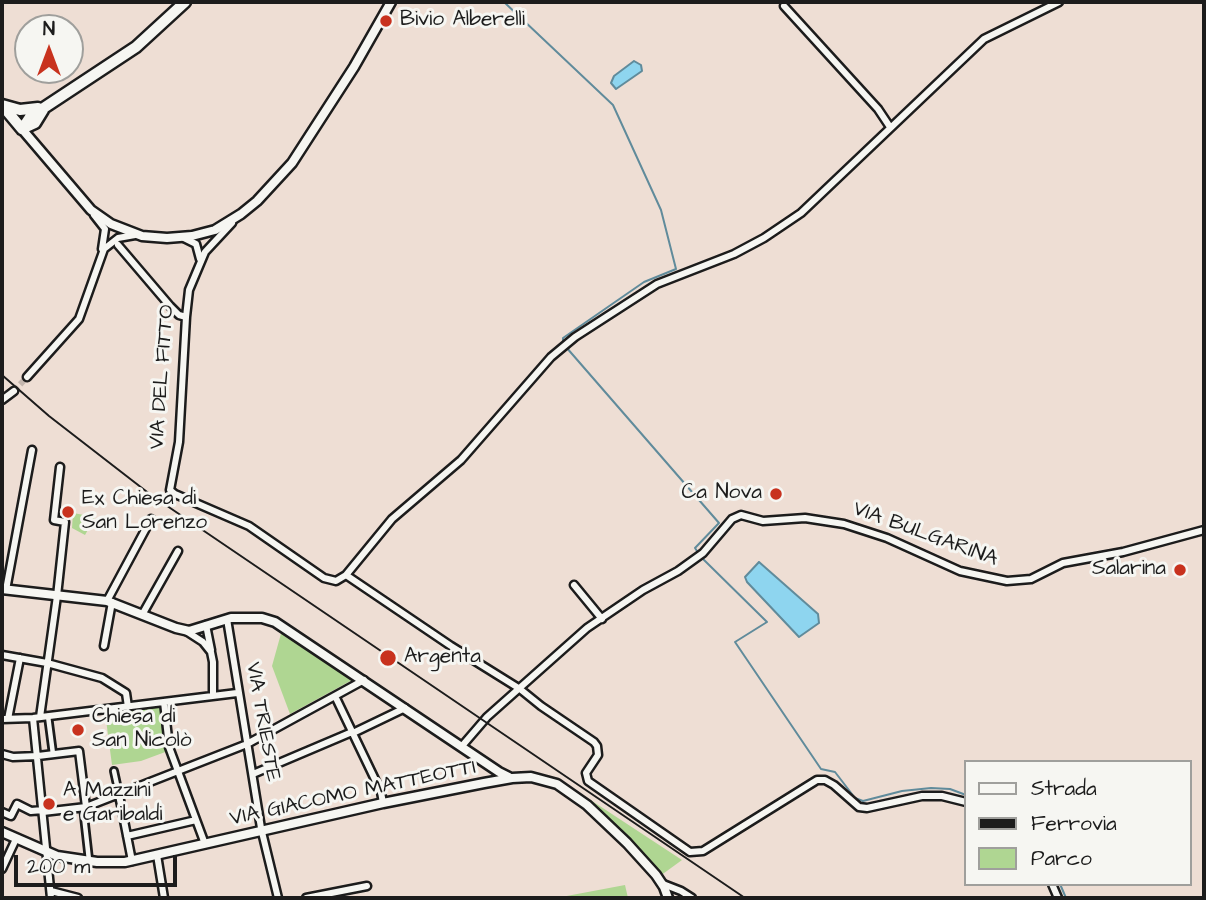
<!DOCTYPE html>
<meta charset="utf-8">
<style>
body{margin:0}
#map{position:relative;width:1206px;height:900px;overflow:hidden;background:#eeded4;font-family:"Architects Daughter",sans-serif}
canvas{display:block}
.frame{position:absolute;inset:0;border:4px solid #1c1c1c;pointer-events:none}
.legend{position:absolute;left:964px;top:760px;width:228px;height:126px;box-sizing:border-box;background:#f6f6f2;border:2px solid #9f9f9c;margin:0;padding:9px 12px;list-style:none;font-size:21px;color:#1c1c1c}
.legend li{display:flex;align-items:center;gap:14px;height:35px}
.legend b{width:35px;border:2px solid #9f9f9c}
.north{position:absolute;left:14px;top:14px;width:70px;height:70px;box-sizing:border-box;background:#f6f6f2;border:2px solid #9f9f9c;border-radius:50%;rotate:0deg;font-size:19px;font-weight:700;line-height:28px;text-align:center;color:#1c1c1c}
.north::after{content:'';display:block;margin:auto;width:24px;height:32px;background:#c8321e;clip-path:polygon(50% 0,100% 100%,50% 72%,0 100%)}
.scale{position:absolute;left:14px;top:855px;width:163px;height:32px;box-sizing:border-box;border:4px solid #1c1c1c;border-top:0;padding-left:9px;font-size:21px;line-height:24px;white-space:nowrap;color:#1c1c1c;-webkit-text-stroke:5px #f6f6f2;paint-order:stroke}
</style>
<div id="map">
<canvas width="1206" height="900"></canvas>
<div class="frame"></div>
<ul class="legend">
<li><b style="height:9px;background:#f6f6f2"></b>Strada</li>
<li><b style="height:9px;background:#1c1c1c"></b>Ferrovia</li>
<li><b style="height:19px;background:#afd692"></b>Parco</li>
</ul>
<div class="north">N</div>
<div class="scale">200 m</div>
</div>
<script>
const ctx = document.querySelector('canvas').getContext('2d');
ctx.lineJoin = 'round';
function fill(path, color) { ctx.fillStyle = color; ctx.fill(path, 'evenodd'); }
const toPath = rows => new Path2D(rows.map(r => 'M' + r).join(''));
function stroke(path, color, width, dash) { ctx.strokeStyle = color; ctx.lineWidth = width; ctx.lineCap = dash ? 'butt' : 'round'; ctx.setLineDash(dash || []); ctx.stroke(path); }
function write(font, color, halo, rows, align = 'center') {
  ctx.font = font + ' "Architects Daughter",sans-serif'; ctx.lineWidth = 6; ctx.setLineDash([]); ctx.textBaseline = 'middle'; ctx.strokeStyle = halo; ctx.fillStyle = color; for (const [text, x, y, turn = 0] of rows) {
    ctx.save(); ctx.translate(x, y); ctx.rotate((+turn || 0) * Math.PI / 180); ctx.textAlign = isNaN(turn) ? turn : align; if (halo) ctx.strokeText(text, 0, 0); ctx.fillText(text, 0, 0); ctx.restore();
  }
}
const green = toPath([
 [73,513,95,517,85,535,72,528],
 [282,630,354,679,290,714,272,666],
 [162,705,168,751,141,761,112,765,105,712],
 [586,797,682,860,660,876],
 [625,885,628,898,556,898]
]);
const water = toPath([
 [634,61,641,65,642,71,616,89,611,83,614,76,634,61],
 [759,562,818,614,819,623,799,637,747,582,745,577,759,562]
]);
const stream = toPath([
 [504,2,613,105,661,210,676,269,644,282,563,338,563,342],
 [566,347,719,523,695,548,699,554],
 [702,558,767,622,735,642,821,769,835,772,855,798,863,801,902,791,931,788,950,789,966,795],
 [1060,884,1066,898]
]);
const minorTunnel = toPath([
 [14,391,27,377]
]);
const pedestrian = toPath([
 [48,716,53,754],
 [114,771,119,794],
 [83,807,89,860]
]);
const minor = toPath([
 [784,6,878,109,890,127],
 [94,215,105,229,102,249],
 [232,223,205,252,189,290,186,317,179,442,170,490,175,494,249,526,324,578,336,581,346,575,392,519,461,460,551,357,575,337,657,284,734,254,764,238,801,213,984,39,1059,2],
 [184,238,196,244,200,259],
 [118,245,170,306,179,315,186,317],
 [27,377,79,319,104,249,118,238,135,235],
 [2,400,14,391],
 [346,575,451,646,520,689,541,706,594,742,597,746,598,755,586,773,588,781,690,852,703,851,817,780,825,780,834,785,859,807,867,808,922,796,942,796,966,802],
 [574,585,602,619],
 [6,590,32,450],
 [107,601,151,519],
 [142,615,178,551],
 [227,619,261,828,278,898],
 [206,625,211,650],
 [186,631,203,642,211,652,213,662,213,696],
 [104,646,112,602],
 [2,655,47,663,102,678,126,693,128,707],
 [335,696,381,792,383,803],
 [164,702,169,747,205,844],
 [40,717,57,596,65,522,54,520,60,467],
 [33,718,51,898],
 [2,719,33,718,237,693],
 [8,719,20,658],
 [353,733,405,708],
 [462,746,487,717,587,628,643,590,678,571,703,553,732,519,741,515,763,521,805,518,844,524,887,538,960,571,1007,581,1031,579,1063,563,1123,552,1204,530],
 [2,754,13,757,38,756,79,751,86,807],
 [253,774,352,732],
 [119,795,132,861],
 [2,812,11,816,17,804,31,811,43,810],
 [43,812,86,807,247,744,364,680],
 [127,836,196,820],
 [157,855,164,898],
 [2,869,16,839],
 [663,884,681,891,692,898],
 [1052,884,1058,898],
 [51,891,78,898],
 [306,898,367,886]
]);
const tertiary = toPath([
 [22,129,91,210,111,224,142,236,167,238,192,236,215,230,241,214,257,201,292,163,354,67,391,2],
 [2,589,107,601,176,628,189,631,231,618,262,618,275,622,499,772,509,777],
 [2,832,57,856,97,862,125,862,383,803,484,783,512,778,531,777,557,784,587,805,627,843,656,875,664,887,668,898]
]);
const primary = toPath([
 [2,105,20,110,38,108],
 [2,105,22,129],
 [22,129,30,117,136,47,185,2],
 [22,129,35,123,43,110]
]);
const rail = toPath([
 [2,375,49,416,151,495,745,898]
]);
const markers = [
 [386,21,7,"#c8321e"],
 [776,494,7,"#c8321e"],
 [68,512,7,"#c8321e"],
 [1180,570,7,"#c8321e"],
 [388,658,9,"#c8321e"],
 [78,730,7,"#c8321e"],
 [49,804,7,"#c8321e"]
];
const poiNames = [
 ["Bivio Alberelli",400,21],
 ["Ca Nova",762,494,"right"],
 ["Ex Chiesa di",82,500],
 ["San Lorenzo",82,524],
 ["Salarina",1166,570,"right"],
 ["Argenta",404,658],
 ["Chiesa di",92,718],
 ["San Nicolò",92,742],
 ["A Mazzini",63,792],
 ["e Garibaldi",63,816]
];
const streetNames = [
 ["VIA DEL FITTO",163,377,-86],
 ["VIA BULGARINA",925,535,20],
 ["VIA TRIESTE",262,722,80],
 ["VIA GIACOMO MATTEOTTI",353,794,-12]
];
fill(green, '#afd692');
fill(water, '#8ed5ef');
stroke(water, '#608b9b', 2);
stroke(stream, '#608b9b', 2);
stroke(minorTunnel, '#c4b7af', 6, [6, 3]);
stroke(pedestrian, '#1c1c1c', 10);
stroke(minor, '#1c1c1c', 11);
stroke(tertiary, '#1c1c1c', 13);
stroke(primary, '#1c1c1c', 15);
stroke(pedestrian, '#f6f6f2', 4.5);
stroke(minor, '#f6f6f2', 6);
stroke(tertiary, '#f6f6f2', 8);
stroke(primary, '#f6f6f2', 10);
stroke(rail, '#1c1c1c', 2);
for (const [x, y, r, color] of markers) { const dot = new Path2D(); dot.arc(x, y, r, 0, 2 * Math.PI); ctx.fillStyle = color; ctx.fill(dot); stroke(dot, '#f6f6f2', 2.5); }
write('21px', '#1c1c1c', '#f6f6f2', poiNames, 'left');
write('21px', '#1c1c1c', '#f6f6f2', streetNames);
</script>
